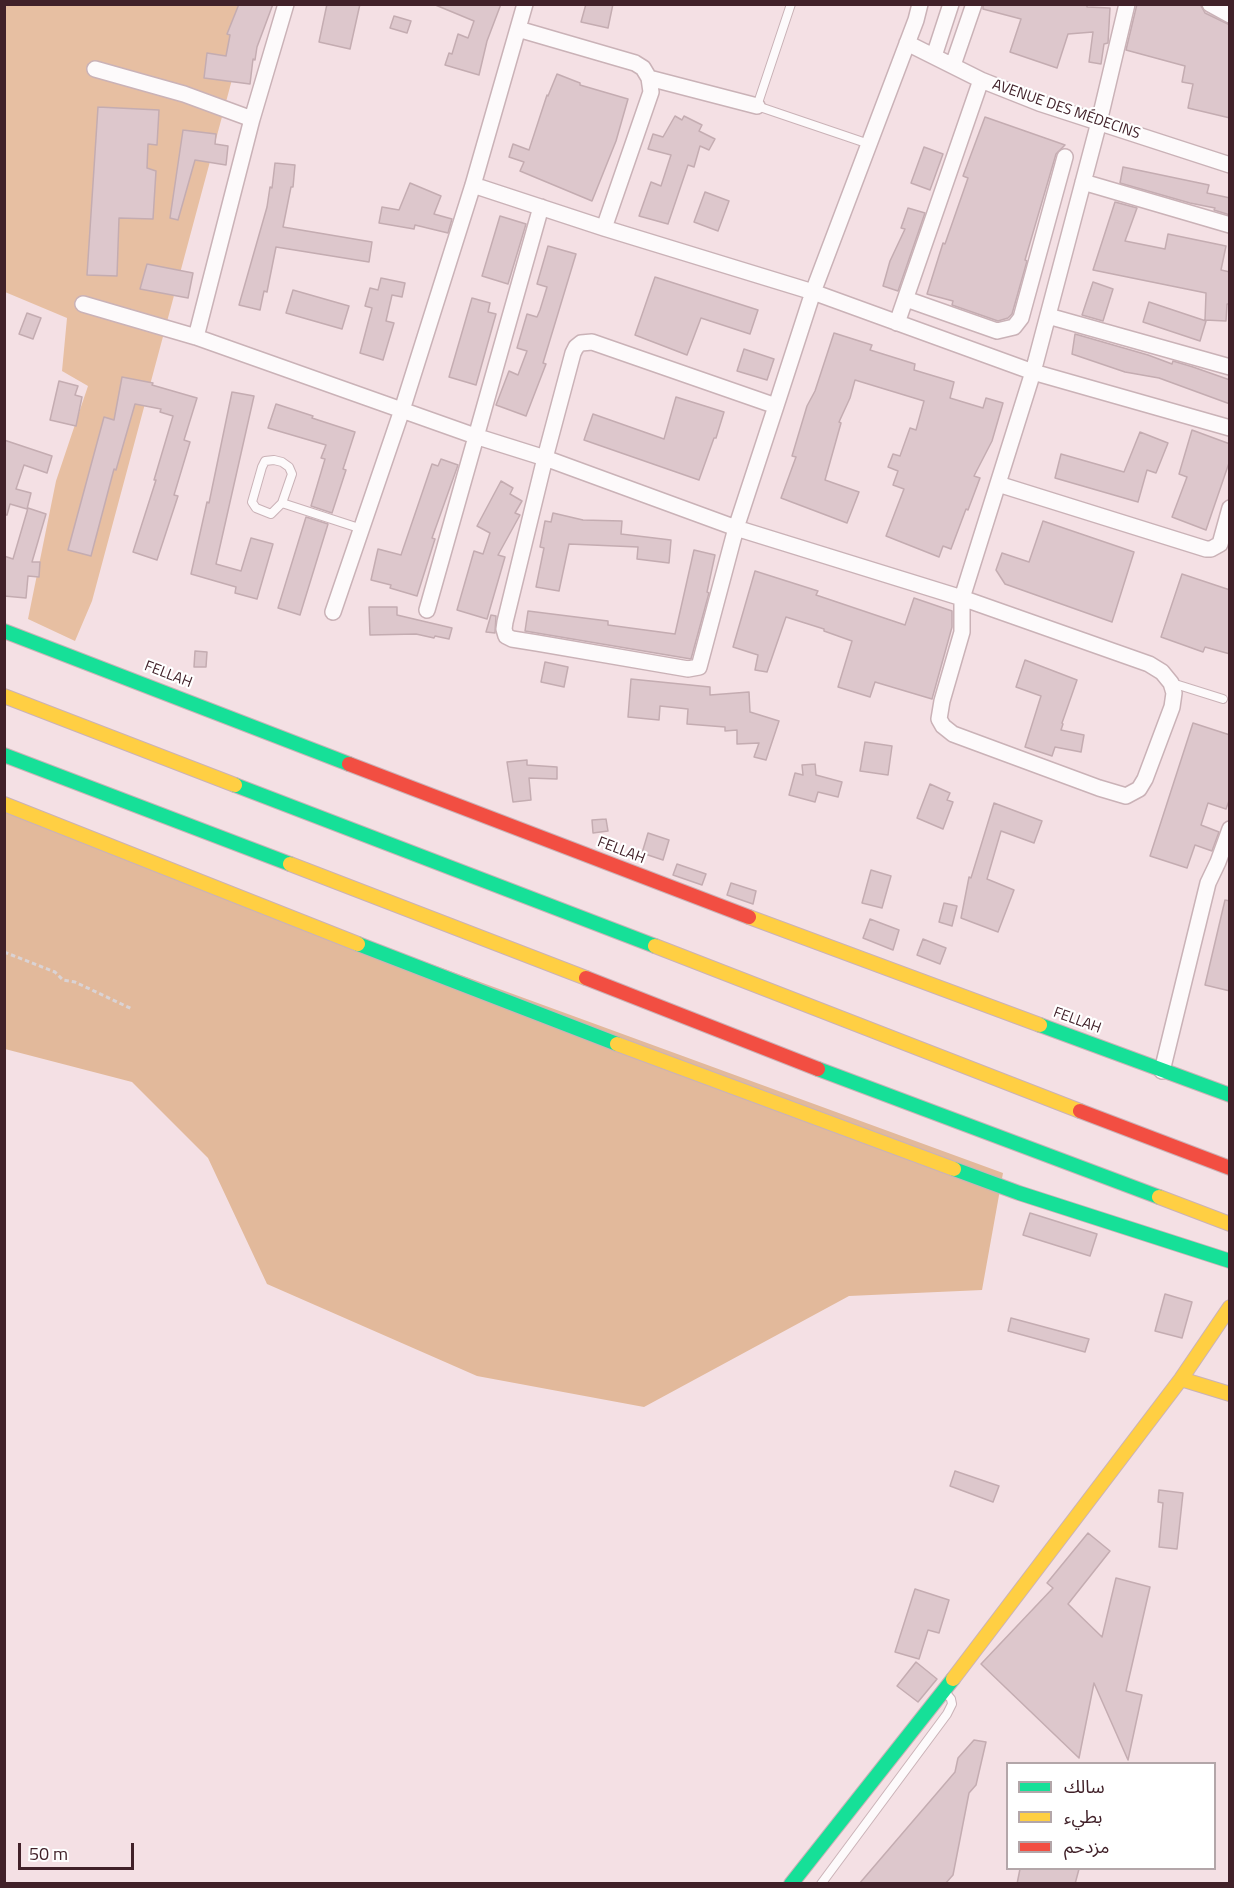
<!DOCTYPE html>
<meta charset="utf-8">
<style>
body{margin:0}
#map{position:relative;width:1234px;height:1888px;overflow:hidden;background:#f4e0e4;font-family:"Titillium Web","Noto Sans Arabic",sans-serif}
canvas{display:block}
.frame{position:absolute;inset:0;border:6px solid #412129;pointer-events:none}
.legend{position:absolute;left:1006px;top:1762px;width:210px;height:108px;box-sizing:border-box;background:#fff;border:2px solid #b3a6a9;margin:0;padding:8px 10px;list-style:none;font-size:18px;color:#412129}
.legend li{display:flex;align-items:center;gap:12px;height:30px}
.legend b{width:30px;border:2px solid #b3a6a9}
.scale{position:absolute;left:18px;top:1843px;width:116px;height:27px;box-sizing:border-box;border:3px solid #412129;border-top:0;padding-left:8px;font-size:18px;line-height:21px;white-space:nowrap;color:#412129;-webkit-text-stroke:4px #fff;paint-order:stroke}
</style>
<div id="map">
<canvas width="1234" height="1888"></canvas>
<div class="frame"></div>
<ul class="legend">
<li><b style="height:8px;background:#16e098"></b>سالك</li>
<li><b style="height:8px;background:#ffcf43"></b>بطيء</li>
<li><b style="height:8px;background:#f24e42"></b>مزدحم</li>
</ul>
<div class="scale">50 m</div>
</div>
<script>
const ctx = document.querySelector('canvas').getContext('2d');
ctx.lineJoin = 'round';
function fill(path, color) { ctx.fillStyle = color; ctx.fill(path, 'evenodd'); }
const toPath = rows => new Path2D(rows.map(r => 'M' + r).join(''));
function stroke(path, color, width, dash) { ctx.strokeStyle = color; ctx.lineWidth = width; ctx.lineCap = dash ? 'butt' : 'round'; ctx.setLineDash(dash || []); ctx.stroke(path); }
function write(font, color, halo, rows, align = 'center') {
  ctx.font = font + ' "Titillium Web",sans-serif'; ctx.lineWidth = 4.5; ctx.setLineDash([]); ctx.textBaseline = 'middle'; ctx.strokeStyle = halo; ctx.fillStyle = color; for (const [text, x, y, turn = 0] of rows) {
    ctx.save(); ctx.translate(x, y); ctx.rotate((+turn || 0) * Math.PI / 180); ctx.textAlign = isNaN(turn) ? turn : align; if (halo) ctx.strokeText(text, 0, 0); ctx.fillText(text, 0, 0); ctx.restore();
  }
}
const green = toPath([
 [4,5,252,5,92,601,75,641,28,619,56,481,88,386,62,371,67,318,5,292]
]);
const forest = toPath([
 [4,808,1003,1173,982,1290,849,1296,644,1407,477,1376,267,1284,208,1158,132,1082,5,1049]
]);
const building = toPath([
 [239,4,273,4,257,47,255,60,253,59,250,84,204,78,207,53,226,56,230,35,227,34,239,4],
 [327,4,360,4,350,49,319,42,327,4],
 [433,4,501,4,487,41,479,75,445,65,449,53,452,54,458,34,468,38,474,21,433,4],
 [586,4,613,4,608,28,581,22,586,4],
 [983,4,1087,4,1087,7,1110,8,1108,43,1104,44,1101,64,1089,62,1093,32,1068,34,1057,68,1010,52,1021,19,983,9,983,4],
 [1137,4,1200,4,1205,13,1230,25,1230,118,1188,108,1193,84,1182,82,1185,66,1126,50,1137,4],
 [394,16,411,21,407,33,390,28,394,16],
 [557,74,580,83,580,85,628,99,616,141,592,201,520,171,524,162,509,157,513,144,529,150,547,95,548,96,557,74],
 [98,107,159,110,157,145,148,144,147,168,156,171,153,219,119,218,117,276,87,275,98,107],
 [675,116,682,120,684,116,702,125,699,131,715,139,709,150,700,146,694,167,688,165,668,224,639,216,651,182,661,186,671,155,648,149,653,134,663,137,675,116],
 [985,117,1065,145,1056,154,1025,260,1027,261,1012,314,1008,318,998,321,952,305,953,301,927,294,943,243,945,244,968,178,963,176,985,117],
 [183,130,216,134,215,144,228,146,226,165,195,160,178,220,170,218,183,130],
 [924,147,943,154,930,190,911,183,924,147],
 [275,163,295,165,293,187,291,187,283,227,372,242,369,262,276,247,267,292,264,291,260,310,239,305,267,207,270,187,272,188,275,163],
 [1123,167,1209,185,1207,193,1230,198,1230,215,1214,210,1215,208,1190,203,1120,183,1123,167],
 [410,183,441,196,434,214,452,219,448,233,415,225,414,229,379,223,382,207,399,210,410,183],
 [705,192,729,201,718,231,694,222,705,192],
 [1115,202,1137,208,1125,241,1165,249,1168,234,1226,246,1221,270,1230,272,1230,304,1227,304,1226,321,1205,320,1206,293,1093,270,1115,202],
 [908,208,925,213,898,291,883,286,890,261,905,229,901,228,908,208],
 [500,216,526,224,508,284,482,276,500,216],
 [548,246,576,254,543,363,546,364,526,416,496,405,509,371,518,375,527,351,517,348,527,314,537,317,540,310,547,287,537,284,548,246],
 [147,264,193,273,188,298,140,289,147,264],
 [655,277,758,310,750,334,701,318,687,355,635,335,655,277],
 [381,278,405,283,402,297,392,295,386,321,394,323,383,360,360,353,372,308,365,306,370,288,378,290,381,278],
 [1093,282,1113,289,1103,321,1082,315,1093,282],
 [293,290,349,306,342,329,286,313,293,290],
 [472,298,490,303,488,312,496,314,476,385,449,377,472,298],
 [1149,302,1206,321,1200,341,1143,322,1149,302],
 [27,313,41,318,33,339,19,334,27,313],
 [834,333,872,345,870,350,915,364,914,370,954,382,950,398,983,408,986,398,1003,403,992,441,974,476,980,478,968,510,966,509,951,549,943,546,939,557,886,536,904,489,893,485,898,471,888,467,893,454,900,456,910,428,916,430,924,401,855,380,850,398,839,422,841,423,825,480,859,492,847,523,781,498,796,457,792,456,807,406,815,391,834,333],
 [1075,334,1148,355,1172,364,1173,361,1193,367,1230,380,1230,404,1159,378,1125,372,1072,354,1075,334],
 [744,349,774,359,767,380,737,371,744,349],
 [122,377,153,383,152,385,197,398,184,440,190,442,174,495,178,496,157,560,133,552,156,480,154,480,173,416,160,412,161,409,135,404,116,470,114,469,91,556,68,550,104,417,114,420,122,377],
 [59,381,78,386,75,395,82,397,76,426,50,420,59,381],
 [232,392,254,396,216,564,241,571,251,538,273,544,257,599,235,593,236,587,191,574,207,502,209,503,232,392],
 [676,397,724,412,716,438,714,438,699,480,584,440,593,414,664,439,676,397],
 [276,404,313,416,312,418,355,432,343,469,346,470,332,513,311,506,325,459,321,458,326,445,268,428,276,404],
 [1192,430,1230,444,1230,460,1206,530,1172,517,1187,477,1179,474,1192,430],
 [1140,432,1168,443,1156,473,1147,470,1138,502,1055,478,1061,454,1124,472,1140,432],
 [4,440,52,456,47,473,24,465,16,489,31,493,27,509,10,504,7,515,4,515,4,440],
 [441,459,458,465,432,538,435,539,417,596,390,588,391,585,371,580,378,549,401,555,432,464,438,466,441,459],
 [501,481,513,488,510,494,522,501,515,513,520,515,498,555,505,557,487,619,457,610,474,551,483,554,490,533,477,526,501,481],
 [28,508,46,514,32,562,40,562,39,577,28,576,26,598,4,596,4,556,13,559,28,508],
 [553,513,583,520,622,521,621,534,671,540,669,563,637,559,638,547,569,544,559,591,536,587,544,548,540,547,545,521,551,522,553,513],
 [306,517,328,524,300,615,278,608,306,517],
 [1043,521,1134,552,1112,622,1005,584,996,570,1002,553,1029,562,1043,521],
 [694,550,715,555,707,592,709,593,691,659,525,631,528,611,608,621,608,625,675,634,694,550],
 [755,571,818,591,816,595,905,625,914,598,952,611,952,627,932,699,875,682,870,697,838,687,852,641,824,631,824,629,786,617,767,672,755,670,758,655,733,647,755,571],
 [1182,574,1230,590,1230,654,1205,647,1203,652,1161,637,1182,574],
 [369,607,397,607,397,615,452,628,449,639,435,636,434,638,416,634,370,635,369,607],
 [491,615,496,616,495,633,486,632,491,615],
 [195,651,207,652,206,667,194,667,195,651],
 [1025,660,1077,680,1062,723,1063,724,1061,730,1084,735,1081,752,1055,747,1052,756,1025,747,1041,696,1016,687,1025,660],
 [545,662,568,667,564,687,541,682,545,662],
 [631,679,710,687,710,695,749,692,750,712,779,721,766,760,754,757,759,743,737,744,737,730,725,731,725,727,687,724,688,709,660,706,659,720,628,717,631,679],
 [1193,723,1230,735,1230,798,1226,809,1208,803,1201,825,1219,832,1212,851,1195,845,1187,868,1150,856,1193,723],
 [865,742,892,746,888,775,860,771,865,742],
 [527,760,527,765,557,767,557,779,529,778,531,800,513,802,507,762,527,760],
 [815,764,816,775,842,782,838,797,818,792,815,802,789,795,795,773,803,775,802,765,815,764],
 [930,784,950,793,947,800,953,802,943,829,917,818,930,784],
 [994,803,1042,821,1034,843,1001,831,987,879,1014,890,998,932,961,918,969,877,971,878,994,803],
 [606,819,608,831,593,833,592,820,606,819],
 [648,833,669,840,663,860,642,853,648,833],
 [677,864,706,874,702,885,673,875,677,864],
 [871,870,891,876,882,908,862,903,871,870],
 [731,883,756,891,753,904,727,895,731,883],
 [1225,900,1230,901,1230,991,1205,985,1225,900],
 [944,903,957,906,952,926,939,922,944,903],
 [870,919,899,930,893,950,863,938,870,919],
 [923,939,946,948,940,964,917,955,923,939],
 [1030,1213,1097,1234,1090,1256,1023,1235,1030,1213],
 [1165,1294,1192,1302,1182,1338,1155,1331,1165,1294],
 [1011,1318,1089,1339,1085,1352,1008,1331,1011,1318],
 [955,1471,999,1486,993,1502,950,1486,955,1471],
 [1159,1490,1183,1493,1177,1549,1159,1547,1163,1503,1158,1502,1159,1490],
 [1088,1533,1110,1551,1068,1604,1102,1637,1116,1578,1150,1587,1126,1691,1142,1695,1128,1760,1094,1683,1079,1758,981,1664,1053,1588,1047,1583,1088,1533],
 [915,1589,949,1600,939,1633,928,1630,919,1659,895,1652,915,1589],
 [916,1662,937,1679,918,1702,897,1686,916,1662],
 [974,1740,986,1742,976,1785,969,1793,953,1875,945,1884,859,1884,955,1772,958,1758,974,1740],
 [1020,1869,1079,1869,1075,1884,1017,1884,1020,1869]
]);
const path = toPath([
 [4,952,55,972,63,980,75,982,132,1009]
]);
const lane = toPath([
 [791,4,757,106,869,144],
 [282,503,271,514,256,508,252,502,262,467,265,461,274,460,282,462,289,467,292,474,282,503,362,529],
 [1172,683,1223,699],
 [821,1884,947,1714,952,1704,951,1699,946,1693]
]);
const street = toPath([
 [1210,4,1230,15],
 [518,29,635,63,643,68,649,78,651,92,604,228],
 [907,43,981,80,1039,103,1230,165],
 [934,56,951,4],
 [953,65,974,4],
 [95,69,184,94,252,119],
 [649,78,757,106],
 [1083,182,1230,225],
 [473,185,604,228,813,292,1033,372,1230,428],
 [906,299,997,331,1014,327,1021,318,1065,157],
 [83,304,196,337,475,436,545,458,736,528,962,598,1149,664,1162,672,1171,683,1174,693,1172,707,1145,779,1139,789,1126,796,1099,788,953,734,943,726,939,719,942,701,962,632,962,598,1033,372,1099,122,1127,4],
 [1048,316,1230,367],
 [897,323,981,80],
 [196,337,252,119,286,4],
 [776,406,592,342,581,343,576,347,573,353,545,458,505,622,504,629,506,636,512,639,537,643,688,669,699,667,736,528,776,406,813,292,916,20,920,4],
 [998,484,1206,549,1211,549,1220,544,1230,508],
 [427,610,541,207],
 [333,612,402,410,473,185,525,4],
 [1162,1071,1208,883,1218,862,1230,829]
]);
const fast = toPath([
 [4,631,349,764],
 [4,755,290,864],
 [235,785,655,946],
 [358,944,617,1044],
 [1040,1025,1230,1095],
 [818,1069,1159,1197],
 [954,1169,1019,1193,1230,1261],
 [791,1884,953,1679]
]);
const slow = toPath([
 [4,696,235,785],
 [4,804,358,944],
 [290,864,586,978],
 [749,917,1040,1025],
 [655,946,1080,1111],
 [617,1044,954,1169],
 [1159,1197,1230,1224],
 [1181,1379,1230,1394],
 [953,1679,1181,1379,1230,1307]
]);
const jam = toPath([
 [349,764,749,917],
 [586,978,818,1069],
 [1080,1111,1230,1168]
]);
const streetNames = [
 ["AVENUE DES MÉDECINS",1066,110,19],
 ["FELLAH",168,675,21],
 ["FELLAH",621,851,21],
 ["FELLAH",1077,1021,20]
];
fill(green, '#e7bfa2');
fill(forest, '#e2b99b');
fill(building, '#ddc7cc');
stroke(building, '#c4acb1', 1.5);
stroke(lane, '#cab2b7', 10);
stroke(street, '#cab2b7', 18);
stroke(fast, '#cab2b7', 16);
stroke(slow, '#cab2b7', 16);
stroke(jam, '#cab2b7', 16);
stroke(path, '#dad3d5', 3, [4.5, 3]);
stroke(lane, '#fdfafb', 8);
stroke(street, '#fdfafb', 15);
stroke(fast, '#16e098', 14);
stroke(slow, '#ffcf43', 14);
stroke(jam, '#f24e42', 14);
write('15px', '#412129', '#fff', streetNames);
</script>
